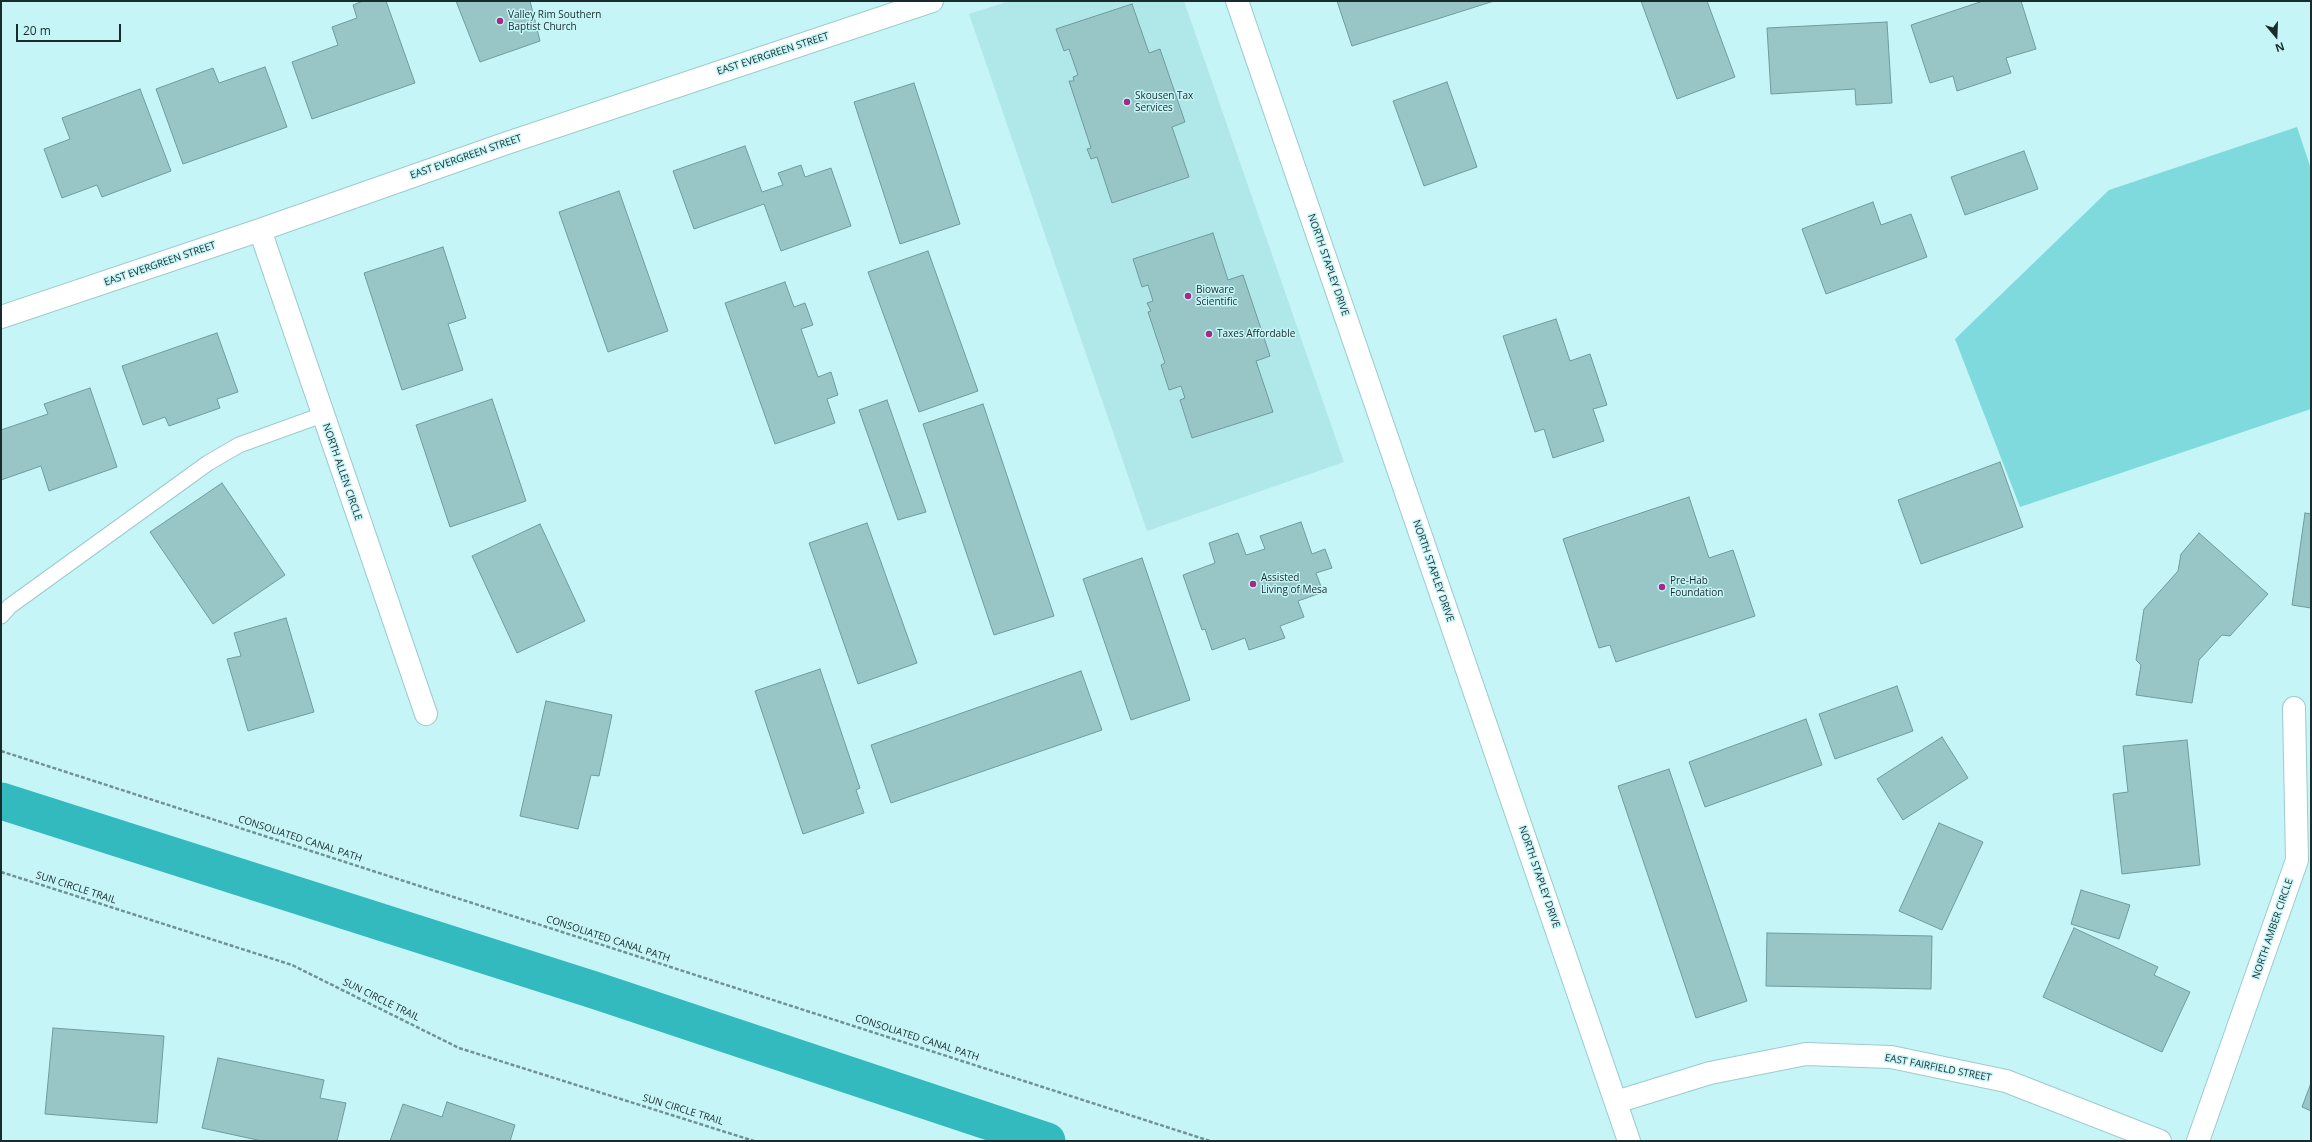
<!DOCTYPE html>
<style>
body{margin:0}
#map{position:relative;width:2312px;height:1142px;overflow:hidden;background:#c6f5f7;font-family:"Open Sans",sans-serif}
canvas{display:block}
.frame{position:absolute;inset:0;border:2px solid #192b2c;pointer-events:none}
.north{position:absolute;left:2256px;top:16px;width:40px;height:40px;-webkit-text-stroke:3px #c6f5f7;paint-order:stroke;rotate:161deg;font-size:11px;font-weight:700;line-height:16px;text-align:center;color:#192b2c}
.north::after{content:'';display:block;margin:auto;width:14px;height:18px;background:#192b2c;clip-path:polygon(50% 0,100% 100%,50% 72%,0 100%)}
.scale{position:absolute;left:16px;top:24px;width:105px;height:18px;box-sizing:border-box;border:2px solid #192b2c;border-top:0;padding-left:5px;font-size:12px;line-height:14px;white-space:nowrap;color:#192b2c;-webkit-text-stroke:3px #c6f5f7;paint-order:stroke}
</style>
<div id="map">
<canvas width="2312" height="1142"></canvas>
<div class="frame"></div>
<div class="north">N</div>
<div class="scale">20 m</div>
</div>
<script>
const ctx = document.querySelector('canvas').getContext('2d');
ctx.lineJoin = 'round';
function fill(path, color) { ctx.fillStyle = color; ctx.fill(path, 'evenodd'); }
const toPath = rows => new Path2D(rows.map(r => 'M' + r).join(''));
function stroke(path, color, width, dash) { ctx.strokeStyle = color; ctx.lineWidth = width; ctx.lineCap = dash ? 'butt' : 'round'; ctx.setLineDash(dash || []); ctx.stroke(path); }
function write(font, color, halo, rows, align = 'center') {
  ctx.font = font + ' "Open Sans",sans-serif'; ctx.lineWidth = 3; ctx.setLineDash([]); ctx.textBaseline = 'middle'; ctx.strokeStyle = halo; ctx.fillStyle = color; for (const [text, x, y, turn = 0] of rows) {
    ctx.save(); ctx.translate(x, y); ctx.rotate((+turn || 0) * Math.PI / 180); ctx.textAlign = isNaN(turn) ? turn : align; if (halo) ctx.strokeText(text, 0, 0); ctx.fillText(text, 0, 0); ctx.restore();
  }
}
const built = toPath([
 [1009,1,1184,1,1344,462,1147,531,969,14]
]);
const green = toPath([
 [2297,127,2311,169,2311,409,2020,507,1955,339,2109,190]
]);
const canal = toPath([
 [1,801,597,991,1047,1141]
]);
const building = toPath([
 [363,1,386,1,415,83,312,119,292,62,338,45,332,27,357,18,353,5,363,1],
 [456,1,530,1,540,41,480,62,456,1],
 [1337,1,1494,1,1352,46,1337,1],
 [1641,1,1707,1,1735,77,1677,99,1641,1],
 [1983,1,2021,1,2036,49,2006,58,2011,73,1957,91,1953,76,1930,83,1911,25,1983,1],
 [1132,4,1149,53,1160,49,1185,122,1172,127,1189,177,1112,203,1097,157,1091,159,1087,149,1091,148,1069,81,1074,81,1073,77,1078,75,1069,49,1064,51,1056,29,1132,4],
 [1887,22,1892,103,1856,105,1855,89,1771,94,1767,28,1887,22],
 [265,67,287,127,183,164,156,89,213,68,219,83,265,67],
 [1447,82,1477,167,1424,186,1393,101,1447,82],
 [914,83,960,224,900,244,854,102,914,83],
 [140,89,171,171,102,197,97,185,62,198,44,149,70,139,62,118,140,89],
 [745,146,762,192,783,185,778,173,801,165,805,177,831,168,851,226,781,251,764,204,694,229,673,171,745,146],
 [2024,151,2038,189,1965,215,1951,177,2024,151],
 [619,191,668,331,608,352,559,212,619,191],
 [1873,202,1881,225,1911,214,1927,257,1826,294,1802,229,1873,202],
 [1213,233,1228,280,1243,275,1270,356,1256,361,1273,412,1192,438,1180,400,1185,398,1181,386,1169,390,1161,365,1165,363,1148,312,1151,311,1147,303,1153,301,1148,285,1142,287,1133,259,1213,233],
 [443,247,466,318,448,324,463,370,402,390,364,273,443,247],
 [928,251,978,391,919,412,868,272,928,251],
 [785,282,794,307,805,303,813,325,801,329,818,377,831,372,838,395,827,399,835,423,775,444,725,303,785,282],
 [1556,319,1570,361,1590,354,1607,405,1593,409,1604,441,1553,458,1544,429,1535,432,1503,336,1556,319],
 [217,333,238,392,217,399,220,408,169,426,165,417,143,425,122,366,217,333],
 [90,388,117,467,49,491,41,466,1,480,1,430,48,414,44,404,90,388],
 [492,399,526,501,450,527,416,425,492,399],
 [887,400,926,512,898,520,859,410,887,400],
 [983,404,1054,616,994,635,923,424,983,404],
 [2000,462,2023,527,1921,564,1898,500,2000,462],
 [222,483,285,575,213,624,150,532,222,483],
 [1689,497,1709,558,1733,550,1755,616,1616,662,1610,645,1599,648,1563,539,1689,497],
 [2305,513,2311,514,2311,608,2292,605,2305,513],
 [1301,522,1312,554,1325,549,1332,568,1316,573,1323,592,1298,601,1304,617,1280,626,1285,638,1249,650,1245,638,1212,650,1205,629,1202,630,1183,575,1215,563,1209,543,1238,533,1246,555,1265,549,1260,536,1301,522],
 [867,523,917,663,858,684,809,543,867,523],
 [540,524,585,621,517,653,472,556,540,524],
 [2199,533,2268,594,2230,636,2222,635,2199,660,2192,703,2136,695,2141,665,2136,660,2144,609,2178,571,2181,554,2199,533],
 [1142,558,1190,700,1131,720,1083,579,1142,558],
 [286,618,314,712,248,731,227,659,241,656,234,633,286,618],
 [820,669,860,788,856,790,864,813,803,834,755,691,820,669],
 [1081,671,1102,730,891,803,871,745,1081,671],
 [1897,686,1913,731,1835,759,1819,714,1897,686],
 [546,701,612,715,599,776,591,775,578,829,520,816,546,701],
 [1806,719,1822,765,1705,807,1689,762,1806,719],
 [1942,737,1968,778,1903,820,1877,779,1942,737],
 [2187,740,2200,865,2122,874,2113,794,2128,792,2123,746,2187,740],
 [1669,769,1747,1001,1696,1018,1618,786,1669,769],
 [1939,823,1983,842,1942,930,1899,911,1939,823],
 [2081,890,2130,905,2119,939,2071,924,2081,890],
 [2074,928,2158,967,2154,975,2190,992,2162,1052,2043,997,2074,928],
 [1767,933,1932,936,1931,989,1766,986,1767,933],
 [53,1028,164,1036,157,1123,45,1114,53,1028],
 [218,1058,324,1080,320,1098,346,1103,337,1141,262,1141,202,1128,218,1058],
 [2311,1083,2311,1111,2302,1107,2311,1083],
 [447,1102,515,1125,510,1141,390,1141,403,1104,442,1117,447,1102]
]);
const path = toPath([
 [1,751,1210,1141],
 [1,872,292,965,459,1048,754,1141]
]);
const service = toPath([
 [1,616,10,606,208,463,239,445,322,415]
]);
const minor = toPath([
 [260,230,426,714],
 [1,317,260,230,504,144,932,1],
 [1616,1102,1710,1073,1806,1054,1891,1057,2006,1081,2160,1141],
 [2198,1141,2297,860,2294,708]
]);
const secondary = toPath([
 [1237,1,1629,1141]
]);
const markers = [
 [500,21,4,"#a22b83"],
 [1127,102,4,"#a22b83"],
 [1188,296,4,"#a22b83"],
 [1209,334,4,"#a22b83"],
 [1253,584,4,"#a22b83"],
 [1662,587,4,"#a22b83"]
];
const poiNames = [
 ["Valley Rim Southern",508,15],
 ["Baptist Church",508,27],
 ["Skousen Tax",1135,96],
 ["Services",1135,108],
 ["Bioware",1196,290],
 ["Scientific",1196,302],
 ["Taxes Affordable",1217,334],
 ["Assisted",1261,578],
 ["Living of Mesa",1261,590],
 ["Pre-Hab",1670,581],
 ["Foundation",1670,593]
];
const streetNames = [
 ["EAST EVERGREEN STREET",773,54,-18],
 ["EAST EVERGREEN STREET",466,157,-19],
 ["EAST EVERGREEN STREET",160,264,-19],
 ["NORTH STAPLEY DRIVE",1328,265,71],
 ["NORTH ALLEN CIRCLE",342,472,71],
 ["NORTH STAPLEY DRIVE",1433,571,71],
 ["CONSOLIATED CANAL PATH",300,839,18],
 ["NORTH STAPLEY DRIVE",1539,877,71],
 ["SUN CIRCLE TRAIL",76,888,18],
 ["NORTH AMBER CIRCLE",2273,929,-71],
 ["CONSOLIATED CANAL PATH",608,939,18],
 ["SUN CIRCLE TRAIL",381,1000,26],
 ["CONSOLIATED CANAL PATH",917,1038,18],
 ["EAST FAIRFIELD STREET",1938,1068,11],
 ["SUN CIRCLE TRAIL",683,1110,17]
];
fill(built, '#b0e8e9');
fill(green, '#7fdadd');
stroke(canal, '#32babf', 37);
fill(building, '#98c6c7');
stroke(building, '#6f9b9d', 1);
stroke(service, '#9dcbcd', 17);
stroke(minor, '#9dcbcd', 24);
stroke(secondary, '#9dcbcd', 24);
stroke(path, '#719294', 2.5, [4, 2]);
stroke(service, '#fff', 15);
stroke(minor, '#fff', 22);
stroke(secondary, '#fff', 22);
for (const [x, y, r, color] of markers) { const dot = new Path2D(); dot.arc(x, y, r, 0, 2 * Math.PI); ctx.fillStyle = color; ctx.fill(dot); stroke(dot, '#c6f5f7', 1.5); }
write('10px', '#192b2c', '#c6f5f7', poiNames, 'left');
write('10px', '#192b2c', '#c6f5f7', streetNames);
</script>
